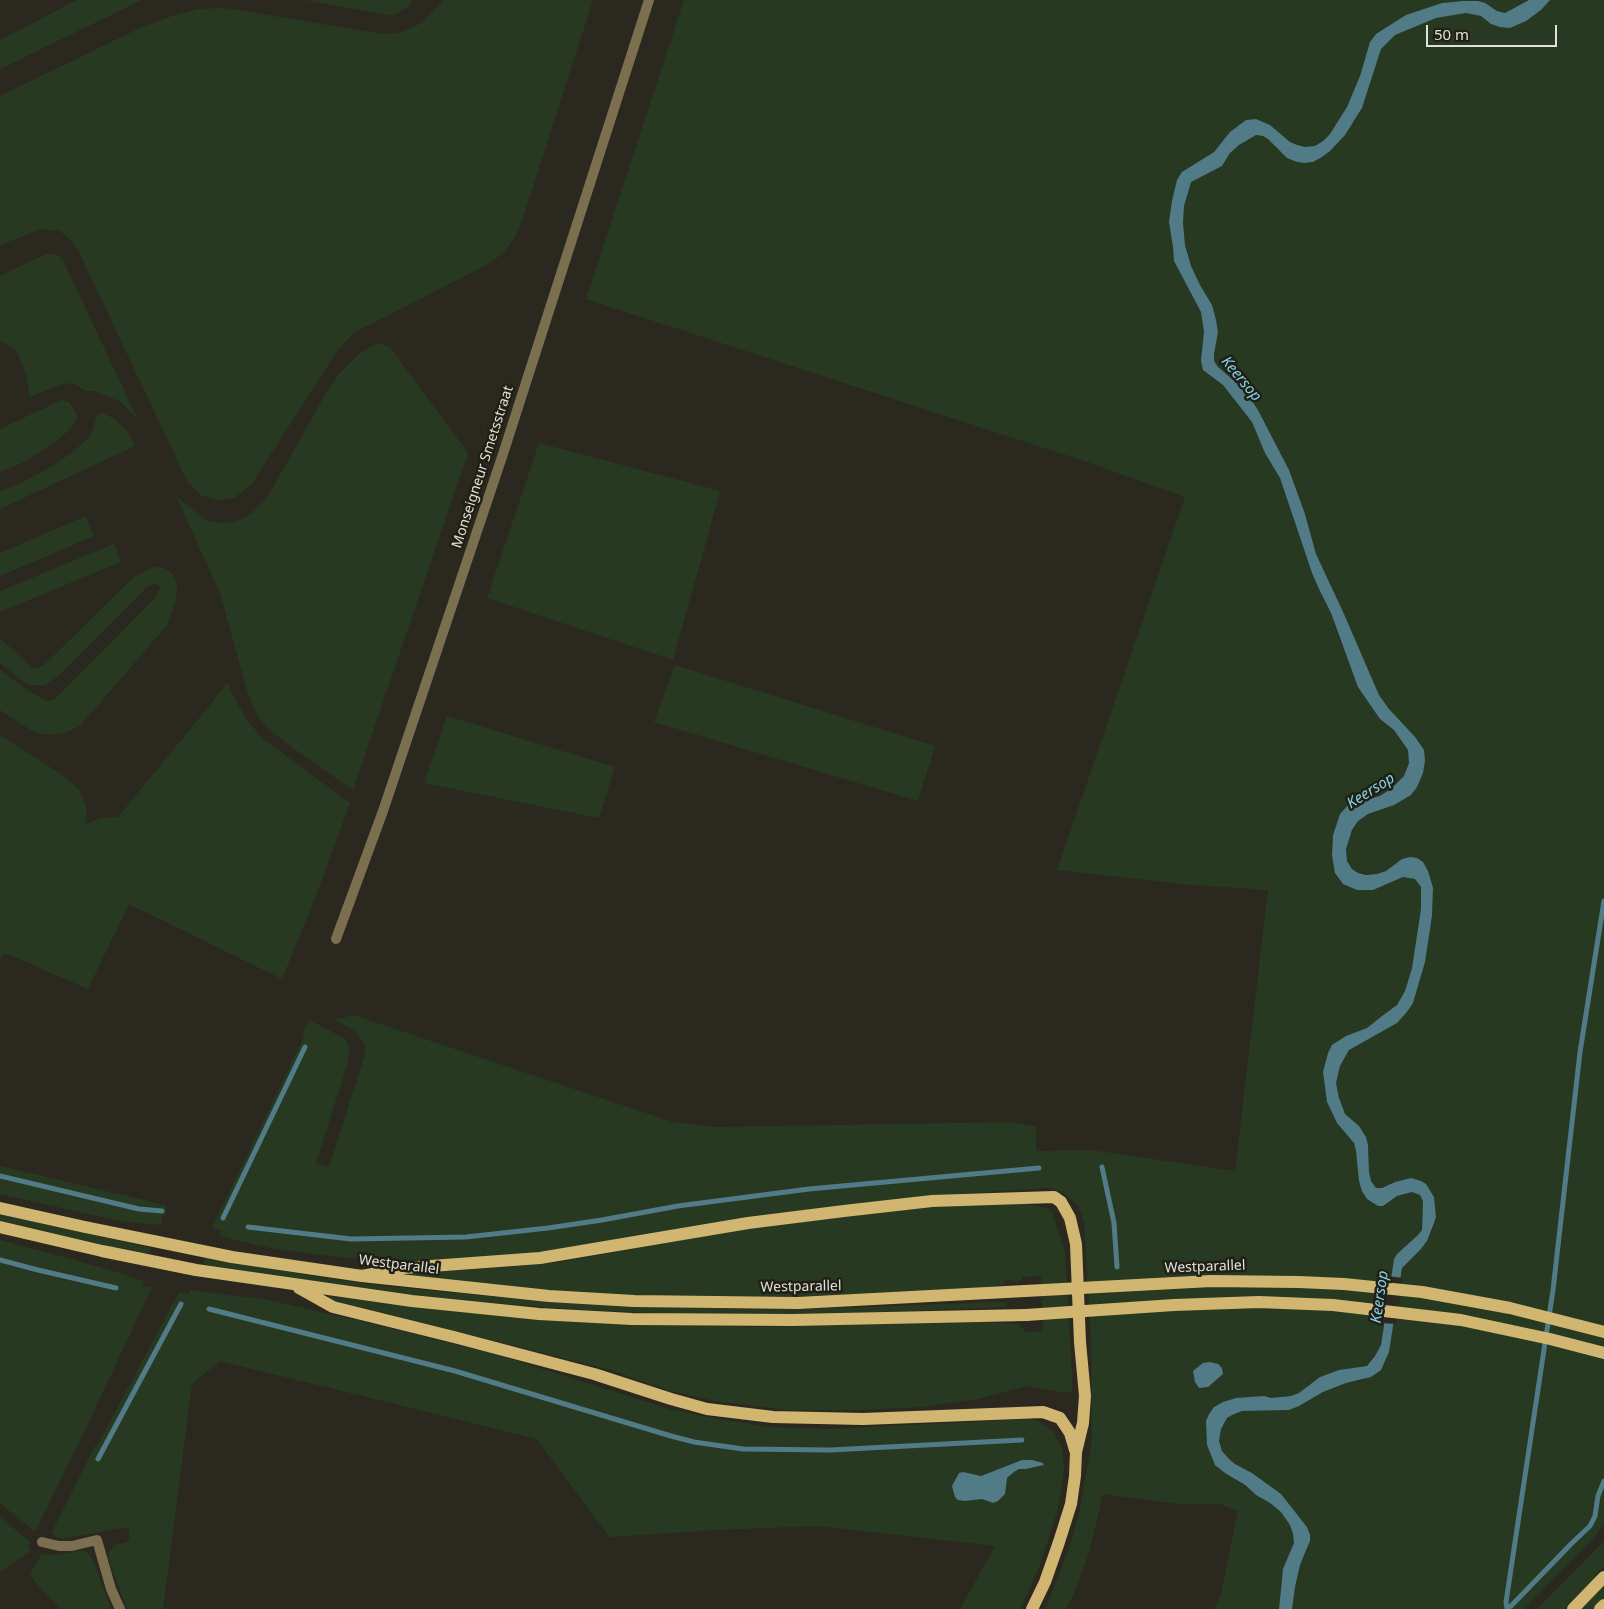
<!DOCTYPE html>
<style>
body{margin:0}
#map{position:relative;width:1604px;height:1609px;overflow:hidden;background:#2b291f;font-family:"Noto Sans",sans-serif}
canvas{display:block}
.scale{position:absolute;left:1426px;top:25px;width:131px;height:22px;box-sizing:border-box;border:2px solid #e1e0d9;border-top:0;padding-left:6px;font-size:15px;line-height:18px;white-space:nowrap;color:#e1e0d9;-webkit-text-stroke:4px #212016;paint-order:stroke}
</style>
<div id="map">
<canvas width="1604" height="1609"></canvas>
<div class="scale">50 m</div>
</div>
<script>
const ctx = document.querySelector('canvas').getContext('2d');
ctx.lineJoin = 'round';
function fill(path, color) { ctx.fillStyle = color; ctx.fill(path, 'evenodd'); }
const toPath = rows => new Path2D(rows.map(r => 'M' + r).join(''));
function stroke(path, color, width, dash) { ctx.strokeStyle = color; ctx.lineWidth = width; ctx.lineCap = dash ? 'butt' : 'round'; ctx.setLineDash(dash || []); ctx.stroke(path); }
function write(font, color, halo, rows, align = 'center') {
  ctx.font = font + ' "Noto Sans",sans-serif'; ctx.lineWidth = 5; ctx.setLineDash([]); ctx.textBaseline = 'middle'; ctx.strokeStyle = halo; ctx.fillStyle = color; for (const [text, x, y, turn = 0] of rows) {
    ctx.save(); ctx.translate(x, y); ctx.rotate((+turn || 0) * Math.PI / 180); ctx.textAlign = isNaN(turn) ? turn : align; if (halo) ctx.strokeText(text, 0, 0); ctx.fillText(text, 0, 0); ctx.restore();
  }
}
const green = toPath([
 [77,0,142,0,0,69,0,40],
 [305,0,413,0,408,7,392,16],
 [443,0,593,0,521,224,513,240,502,254,485,266,355,332,339,348,251,485,234,498,216,500,201,495,188,483,79,252,70,239,60,231,41,229,0,245,0,96,140,28,172,16,199,9,225,8,376,33,387,34,401,32,422,23],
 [684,0,1529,0,1505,13,1497,11,1478,1,1463,1,1442,3,1406,15,1376,34,1370,42,1360,76,1347,107,1330,134,1323,141,1315,146,1305,147,1297,145,1290,142,1270,125,1256,119,1246,120,1230,132,1214,152,1182,172,1173,247,1174,261,1201,312,1204,332,1201,360,1209,375,1223,385,1252,422,1280,478,1312,573,1319,589,1331,613,1341,643,1380,719,1394,730,1408,749,1409,763,1404,776,1392,788,1380,796,1349,804,1340,814,1333,835,1332,855,1373,890,1403,877,1415,879,1421,887,1421,909,1412,968,1405,991,1397,1005,1382,1016,1367,1028,1346,1036,1323,1072,1327,1102,1337,1123,1354,1143,1356,1151,1362,1191,1367,1199,1378,1206,1397,1196,1412,1192,1420,1195,1423,1201,1422,1230,1418,1235,1397,1254,1393,1263,1381,1345,1375,1356,1367,1366,1339,1370,1320,1377,1299,1393,1291,1396,1271,1398,1264,1396,1223,1402,1214,1407,1209,1414,1206,1421,1236,1480,1256,1495,1270,1503,1281,1512,1290,1525,1293,1534,1294,1543,1281,1583,1279,1609,1215,1609,1221,1594,1238,1511,1220,1504,1179,1504,1103,1494,1089,1553,1073,1596,1066,1609,1045,1609,1056,1583,1072,1539,1079,1513,1092,1441,1091,1340,1084,1222,1078,1205,1061,1191,1047,1188,957,1194,533,1254,459,1260,393,1261,337,1257,275,1249,220,1236,221,1230,212,1228,305,1035,302,1034,309,1020,344,1038,350,1049,347,1065,316,1163,329,1167,365,1055,365,1046,359,1036,352,1029,334,1020,353,1015,673,1122,716,1127,1014,1122,1036,1127,1036,1151,1091,1150,1235,1171,1268,890,1191,885,1057,870,1185,497,1087,462,586,299],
 [1550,0,1604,0,1604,1524,1593,1539,1524,1609,1292,1609,1295,1587,1300,1565,1308,1549,1307,1527,1281,1494,1252,1473,1235,1464,1229,1459,1222,1451,1219,1441,1221,1429,1227,1418,1232,1415,1242,1411,1289,1410,1299,1406,1323,1392,1346,1383,1364,1380,1385,1362,1389,1352,1402,1268,1427,1241,1431,1232,1436,1217,1434,1197,1431,1191,1412,1178,1395,1182,1382,1188,1376,1188,1371,1181,1369,1172,1368,1145,1366,1137,1359,1126,1345,1114,1339,1098,1336,1083,1340,1066,1349,1050,1413,1003,1425,962,1432,916,1433,888,1410,857,1402,859,1386,871,1377,874,1358,873,1352,869,1347,861,1346,849,1349,839,1358,821,1368,814,1394,805,1411,795,1423,773,1389,709,1379,695,1344,614,1316,554,1305,514,1289,470,1259,412,1246,391,1218,367,1214,361,1214,354,1218,332,1216,320,1212,305,1200,285,1191,266,1185,245,1183,223,1184,206,1190,182,1222,166,1230,153,1239,145,1256,135,1263,136,1268,139,1274,144,1277,149,1297,162,1304,163,1313,162,1356,120,1362,108,1381,49,1395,35,1436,18,1466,13,1481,16,1491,24,1516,26,1541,10],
 [46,254,56,254,63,260,138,420,121,402,94,391,86,391,73,383,63,384,30,397,26,374,17,352,0,340,0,276],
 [378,343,391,348,468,453,353,790,293,748,266,727,256,712,248,694,220,593,176,496,206,520,219,523,235,522,251,514,267,498,326,393,339,374,360,353],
 [62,400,69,402,78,417,71,428,57,441,24,462,0,472,0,429],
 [102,413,113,418,126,430,135,446,0,509,0,491,19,484,51,467,74,451,91,435,97,415],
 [539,443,717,490,720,492,673,660,487,598],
 [86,516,94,536,0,576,0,553],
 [114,544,121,562,0,612,0,591],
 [156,566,164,568,173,574,177,586,176,600,168,624,80,726,61,734,41,734,32,731,0,710,0,670,27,690,43,699,48,701,55,699,154,599,157,595,160,587,158,585,153,584,147,587,57,677,45,685,32,685,24,682,0,663,0,638,34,669,43,666,134,577,142,572],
 [675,665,935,746,918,801,654,722],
 [228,683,232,694,247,720,262,738,350,803,314,901,282,979,129,904,88,989,10,955,3,954,0,960,0,735,56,771,79,789,87,809,85,824,101,818,118,817],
 [447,716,615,767,599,818,424,783],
 [0,1166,165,1205,167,1208,165,1216,162,1216,161,1225,119,1221,0,1194],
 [1024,1204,1043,1207,1049,1209,1052,1212,1065,1251,1072,1376,1072,1391,1066,1393,1027,1386,978,1399,922,1407,860,1410,787,1410,715,1401,668,1390,611,1370,328,1299,329,1296,417,1307,687,1325,754,1327,955,1321,1020,1324,1020,1328,1024,1328,1025,1332,1043,1331,1041,1276,1022,1277,1022,1280,1017,1281,1018,1284,1013,1280,1005,1280,1004,1284,953,1293,816,1297,633,1295,551,1290,403,1276,404,1271,450,1271,507,1267,559,1262,749,1228,930,1207],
 [0,1214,151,1248,150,1255,120,1249,0,1221],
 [0,1240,100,1267,144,1281,143,1286,152,1287,81,1439,35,1532,0,1503],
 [205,1258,325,1278,385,1286,550,1302,732,1309,808,1309,1005,1302,1006,1307,807,1315,686,1314,580,1310,445,1299,263,1274,204,1264],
 [190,1290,264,1299,398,1330,498,1355,669,1409,718,1419,770,1427,827,1429,1029,1419,1038,1421,1054,1432,1062,1449,1064,1471,1058,1509,1039,1568,1020,1609,960,1609,995,1546,818,1526,717,1530,609,1537,537,1439,220,1361,192,1384,163,1609,127,1609,108,1558,109,1552,115,1545,130,1541,128,1527,62,1539,56,1537,52,1532,95,1446,97,1446,179,1292,189,1294],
 [1022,1460,1044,1465,1026,1469,1019,1469,1014,1472,1007,1477,1005,1494,998,1501,993,1503,982,1499,965,1501,959,1473,963,1472,981,1476],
 [0,1517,30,1542,27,1547,31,1548,28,1553,0,1572],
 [1604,1541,1604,1566,1595,1576,1596,1577,1564,1609,1537,1609],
 [80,1551,85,1551,92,1558,111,1609,61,1609,40,1588,30,1574,42,1554,56,1555],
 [1604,1585,1604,1598,1593,1609,1579,1609]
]);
const water = toPath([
 [1529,0,1550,0,1541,10,1526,21,1510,28,1500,27,1491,24,1481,16,1466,13,1436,18,1395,35,1381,49,1362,108,1345,135,1330,151,1322,157,1313,162,1304,163,1297,162,1287,158,1268,139,1263,136,1256,135,1239,145,1230,153,1222,166,1191,182,1184,206,1183,223,1185,245,1191,266,1200,285,1212,305,1216,320,1218,332,1214,354,1214,361,1218,367,1246,391,1259,412,1289,470,1305,514,1316,554,1344,614,1379,695,1389,709,1415,737,1424,750,1425,761,1423,773,1417,787,1411,795,1394,805,1368,814,1358,821,1352,830,1346,849,1347,861,1352,869,1358,873,1366,875,1377,874,1386,871,1402,859,1410,857,1417,858,1423,862,1428,871,1433,888,1432,916,1425,962,1413,1003,1406,1013,1397,1023,1349,1050,1340,1066,1336,1083,1339,1098,1345,1114,1359,1126,1366,1137,1368,1145,1369,1172,1371,1181,1376,1188,1382,1188,1395,1182,1411,1178,1421,1181,1426,1184,1434,1197,1436,1217,1434,1223,1427,1241,1420,1250,1402,1268,1389,1352,1381,1370,1371,1377,1346,1383,1323,1392,1299,1406,1289,1410,1242,1411,1232,1415,1227,1418,1221,1429,1219,1441,1222,1451,1229,1459,1235,1464,1252,1473,1281,1494,1307,1527,1310,1535,1310,1541,1300,1565,1295,1587,1292,1609,1279,1609,1283,1569,1294,1543,1293,1534,1290,1525,1281,1512,1270,1503,1256,1495,1245,1485,1225,1473,1215,1465,1207,1445,1206,1421,1209,1414,1214,1407,1223,1402,1236,1398,1264,1396,1271,1398,1291,1396,1299,1393,1320,1377,1339,1370,1367,1366,1375,1356,1381,1345,1394,1259,1397,1254,1418,1235,1422,1230,1423,1201,1420,1195,1412,1192,1397,1196,1383,1206,1378,1206,1367,1199,1362,1191,1359,1181,1356,1151,1354,1143,1337,1123,1327,1102,1323,1072,1328,1053,1332,1045,1346,1036,1367,1028,1382,1016,1397,1005,1405,991,1412,968,1421,909,1421,887,1415,879,1403,877,1373,890,1357,890,1343,884,1335,873,1332,855,1333,835,1340,814,1349,804,1380,796,1392,788,1404,776,1409,763,1408,750,1394,730,1380,719,1358,687,1331,613,1319,589,1312,573,1280,478,1265,453,1252,422,1223,385,1203,370,1201,360,1204,332,1201,312,1174,261,1173,247,1169,222,1172,201,1177,180,1182,172,1214,152,1230,132,1246,120,1256,119,1270,125,1290,142,1297,145,1305,147,1315,146,1323,141,1330,134,1347,107,1360,76,1370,42,1376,34,1406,15,1442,3,1463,1,1478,1,1485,3,1497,11,1505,13],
 [1210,1362,1218,1364,1222,1368,1223,1374,1208,1387,1199,1388,1195,1382,1193,1371,1203,1363],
 [1022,1460,1032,1460,1043,1463,1044,1465,1026,1469,1019,1469,1014,1472,1007,1478,1005,1494,998,1501,993,1503,982,1499,965,1501,958,1500,955,1497,952,1486,959,1473,963,1472,981,1476]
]);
const pier = toPath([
 [1388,1276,1403,1278,1396,1324,1382,1323]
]);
const stream = toPath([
 [1604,901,1580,1052,1553,1290,1506,1602,1507,1608,1511,1606,1572,1543,1590,1526,1595,1516,1598,1496,1604,1481],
 [1102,1167,1114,1223,1117,1267],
 [0,1176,139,1209,162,1211],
 [223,1218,305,1047],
 [248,1227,351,1239,466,1237,548,1228,602,1220,678,1206,809,1189,1039,1168],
 [0,1260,38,1270,116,1288],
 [209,1309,455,1371,671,1436,694,1442,743,1449,830,1450,1022,1440],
 [98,1459,181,1304]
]);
const minor = toPath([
 [336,939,383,811,503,454,649,0],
 [42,1542,59,1546,72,1546,97,1540,111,1589,120,1609]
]);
const primary = toPath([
 [0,1208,85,1227,232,1257,362,1276,549,1296,634,1301,798,1303,1025,1291],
 [0,1227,102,1251,196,1270,412,1301,539,1314,632,1319,793,1320,1026,1315],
 [362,1276,404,1268,540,1258,748,1223,844,1211,932,1201,1054,1197,1061,1202,1070,1218,1076,1244,1080,1342,1085,1396,1083,1423,1076,1452,1075,1476,1071,1504,1059,1542,1045,1582,1032,1609],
 [299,1288,333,1307,454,1337,594,1374,671,1399,707,1409,773,1417,863,1419,1043,1412,1060,1418,1070,1433,1075,1450],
 [1573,1609,1604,1577],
 [1600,1609,1604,1605]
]);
const primaryBridge = toPath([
 [1025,1291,1211,1281,1299,1282,1344,1284,1422,1292,1510,1308,1604,1332],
 [1026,1315,1174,1305,1259,1302,1333,1305,1461,1320,1550,1339,1604,1353]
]);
const streetNames = [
 ["Monseigneur Smetsstraat",483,467,-72],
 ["Westparallel",399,1265,7],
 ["Westparallel",1205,1267,-2],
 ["Westparallel",801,1287,-1]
];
const waterNames = [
 ["Keersop",1241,379,50],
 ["Keersop",1371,791,-32],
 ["Keersop",1380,1297,-82]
];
fill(green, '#283921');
fill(water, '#517b87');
fill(pier, '#2b291f');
stroke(stream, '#517b87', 5);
stroke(minor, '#7c6f4f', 10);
stroke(primary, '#d0b671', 12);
stroke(primaryBridge, '#d0b671', 12);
write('14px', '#e1e0d9', '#212016', streetNames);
write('italic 15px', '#87d2e7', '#212016', waterNames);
</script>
